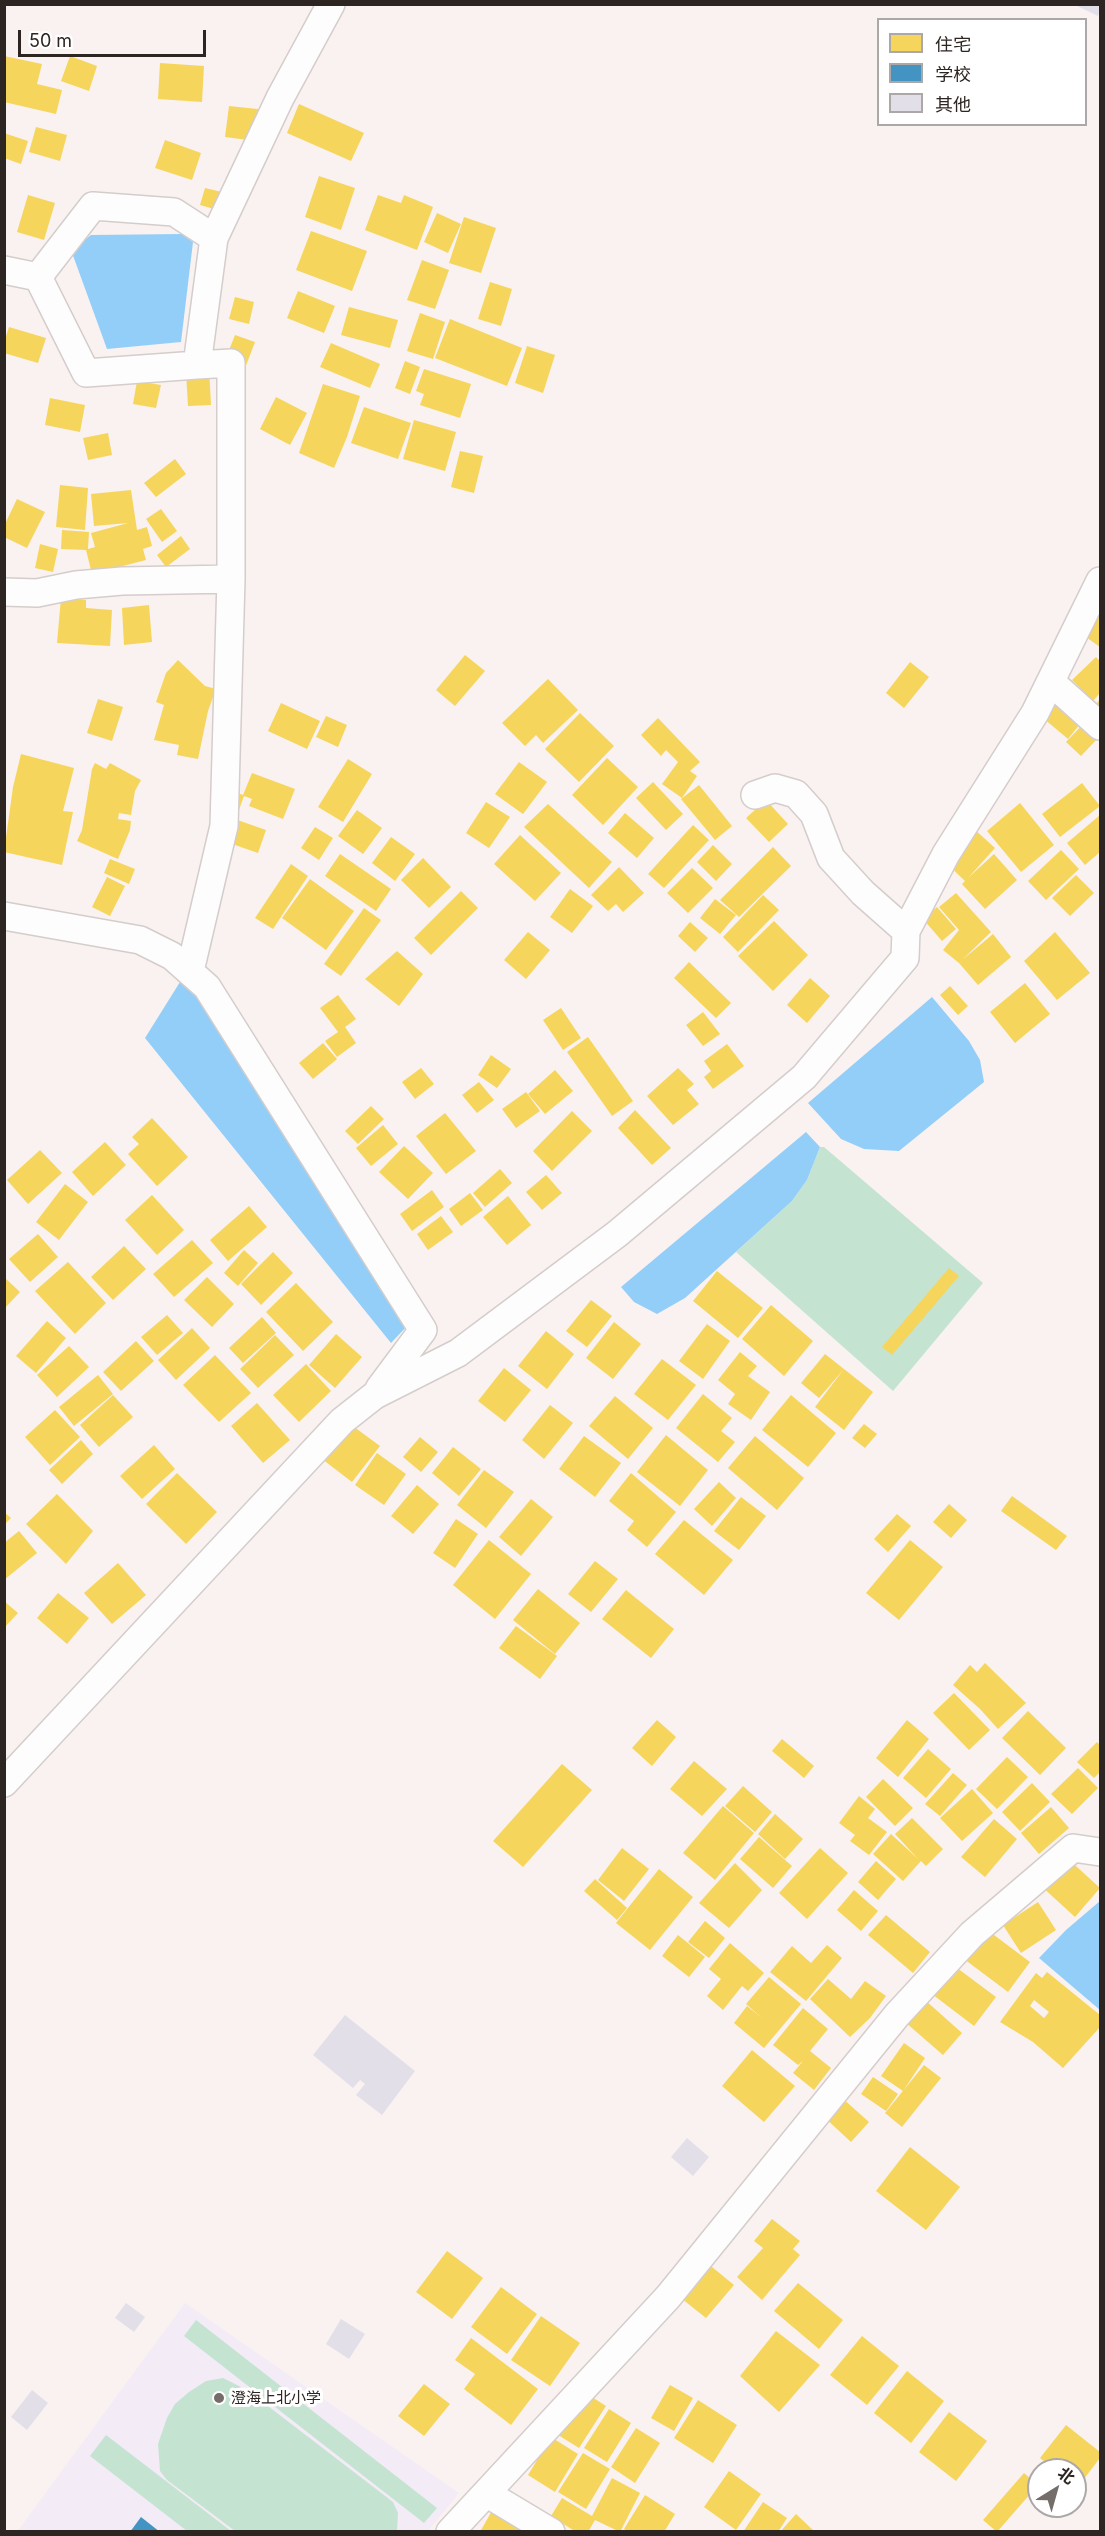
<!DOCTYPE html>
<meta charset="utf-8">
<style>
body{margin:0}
#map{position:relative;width:1105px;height:2536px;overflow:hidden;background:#f9f2f0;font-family:Inter,"Noto Sans SC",sans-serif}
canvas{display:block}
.frame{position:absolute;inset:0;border:6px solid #2d2522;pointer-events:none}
.legend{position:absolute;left:877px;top:18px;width:210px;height:108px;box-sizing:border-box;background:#fff;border:2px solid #aba8a7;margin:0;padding:8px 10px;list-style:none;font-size:18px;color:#2d2522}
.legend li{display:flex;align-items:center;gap:12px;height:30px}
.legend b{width:30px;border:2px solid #aba8a7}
.north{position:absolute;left:1027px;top:2458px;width:60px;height:60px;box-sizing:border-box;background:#fff;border:2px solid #aba8a7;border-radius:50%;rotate:37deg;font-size:16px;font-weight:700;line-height:24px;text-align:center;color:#2d2522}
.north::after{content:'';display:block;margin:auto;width:21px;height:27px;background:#746d6a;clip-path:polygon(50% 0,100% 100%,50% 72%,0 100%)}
.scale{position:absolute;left:18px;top:30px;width:188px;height:27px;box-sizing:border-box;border:3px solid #2d2522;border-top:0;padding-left:8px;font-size:18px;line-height:21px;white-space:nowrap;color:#2d2522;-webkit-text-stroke:4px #fff;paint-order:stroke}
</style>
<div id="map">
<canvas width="1105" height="2536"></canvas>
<div class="frame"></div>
<ul class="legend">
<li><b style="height:16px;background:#f6d55c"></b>住宅</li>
<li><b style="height:16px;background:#4393c3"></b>学校</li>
<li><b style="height:16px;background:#e2dfe8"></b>其他</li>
</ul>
<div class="north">北</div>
<div class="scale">50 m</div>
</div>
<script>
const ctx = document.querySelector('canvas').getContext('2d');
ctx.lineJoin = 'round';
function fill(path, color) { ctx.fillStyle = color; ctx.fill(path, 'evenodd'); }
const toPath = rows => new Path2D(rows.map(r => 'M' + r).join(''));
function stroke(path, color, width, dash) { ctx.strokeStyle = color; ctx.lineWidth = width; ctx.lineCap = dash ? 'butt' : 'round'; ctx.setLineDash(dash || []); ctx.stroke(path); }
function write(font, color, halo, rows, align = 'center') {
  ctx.font = font + ' Inter,"Noto Sans SC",sans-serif'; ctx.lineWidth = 6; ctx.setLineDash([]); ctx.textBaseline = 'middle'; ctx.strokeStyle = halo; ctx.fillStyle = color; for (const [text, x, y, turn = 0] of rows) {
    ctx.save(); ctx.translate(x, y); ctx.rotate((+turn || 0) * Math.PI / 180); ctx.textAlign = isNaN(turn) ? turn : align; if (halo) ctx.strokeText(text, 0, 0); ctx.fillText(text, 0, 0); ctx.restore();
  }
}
const education = toPath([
 [185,2303,459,2493,428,2531,17,2532]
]);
const green = toPath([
 [820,1147,824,1147,983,1283,893,1391,736,1252,792,1201,807,1180],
 [196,2320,437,2508,424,2523,184,2336],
 [223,2378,247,2390,393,2502,398,2513,397,2531,235,2531,167,2480,160,2471,158,2444,167,2418,175,2404,189,2392,206,2381],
 [106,2435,231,2531,187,2531,90,2456]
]);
const water = toPath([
 [182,234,193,242,181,342,107,349,71,250,91,235],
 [180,982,196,990,409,1324,391,1343,145,1038],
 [932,997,969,1041,980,1060,984,1082,899,1151,864,1149,841,1139,808,1103],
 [806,1132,820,1147,807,1180,792,1201,685,1298,657,1314,634,1302,621,1287],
 [1100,1901,1100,2010,1039,1958,1066,1930]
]);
const homes = toPath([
 [4,56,42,64,37,84,62,90,56,114,4,102],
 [70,56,97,66,89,91,61,81],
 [160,63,204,66,202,102,158,99],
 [299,104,364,133,351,161,287,133],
 [229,106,267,110,263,142,225,137],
 [36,127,67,135,60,161,29,152],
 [4,133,28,141,21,164,4,158],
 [165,140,201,153,192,180,155,168],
 [319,176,355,188,341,230,305,217],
 [205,188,226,193,221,211,200,205],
 [28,195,55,203,44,240,17,232],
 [378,195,401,203,404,195,433,207,417,250,365,230],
 [437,213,461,224,448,253,424,242],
 [464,217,496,228,481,273,449,263],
 [311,231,367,251,352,291,296,270],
 [422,260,449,270,435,309,407,300],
 [490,282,512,289,501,326,478,319],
 [298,291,335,306,324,333,287,318],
 [235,297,254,302,249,324,229,319],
 [349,307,398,320,390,348,341,335],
 [420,313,445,322,433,359,407,351],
 [450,319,522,348,507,386,435,358],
 [9,327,46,338,38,363,4,353,4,342],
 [235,335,255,342,242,376,222,368],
 [331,343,380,364,370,388,320,367],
 [527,346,555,355,543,393,515,383],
 [405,361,420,367,410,394,395,388],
 [209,368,211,405,188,406,186,373],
 [424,369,471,384,460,418,420,405,424,394,416,391],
 [137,381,161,385,156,408,133,404],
 [323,384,360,396,347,437,334,468,299,453],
 [276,397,307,413,290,445,260,429],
 [50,398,85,405,80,432,45,425],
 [364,407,411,423,398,459,351,443],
 [414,420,456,432,445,471,403,459],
 [108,433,112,455,88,460,83,438],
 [460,451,483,456,474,493,451,487],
 [175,459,186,474,156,497,144,483],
 [60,485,88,488,85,530,56,527],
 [131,490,137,530,147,527,152,546,143,549,146,560,92,574,86,550,61,549,62,530,89,532,88,549,95,547,91,533,128,523,94,526,91,494],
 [17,499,45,512,27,548,4,537,4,526],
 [161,509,177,531,162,542,146,519],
 [181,536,190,549,166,567,157,555],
 [40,544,58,549,53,572,35,568],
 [1100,595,1100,647,1076,630],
 [61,598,86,600,86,608,112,610,110,646,57,643],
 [149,605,152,642,124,645,122,608],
 [465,655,485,671,455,706,436,690],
 [1096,657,1100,661,1100,693,1093,701,1072,680],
 [178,660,205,686,216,689,208,711,198,759,177,755,179,745,154,740,164,705,156,702,166,673],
 [910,662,929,677,904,708,886,693],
 [548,679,578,710,543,743,536,735,525,746,502,723],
 [1066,690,1091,711,1100,699,1100,724,1088,714,1068,739,1043,718],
 [98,699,123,707,112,741,87,733],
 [281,703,320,721,307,749,268,731],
 [580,713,614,746,579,782,545,749],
 [326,716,347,725,338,747,316,737],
 [658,718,700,762,690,771,697,776,682,798,662,784,678,762,666,750,661,756,641,735],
 [1086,721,1100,736,1081,756,1066,742],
 [21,754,74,768,63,811,73,812,62,865,4,852,13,787],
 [607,758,638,787,603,825,572,795],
 [348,759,372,774,343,822,318,807],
 [519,762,547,782,523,814,495,794],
 [95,763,106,769,110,763,141,780,135,791,131,815,119,813,118,819,131,821,130,830,118,859,77,841,82,830,92,769],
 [252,773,295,789,283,819,249,806,252,799,244,796,236,818,227,789,243,795],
 [653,782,683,814,666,830,636,798],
 [1082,783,1100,806,1060,837,1042,814],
 [699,785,732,826,715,840,681,799],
 [766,800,788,824,769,842,746,818],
 [486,802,510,817,489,848,466,833],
 [1020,803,1054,845,1021,872,987,831],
 [548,804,612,862,589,888,524,827],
 [357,810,382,828,363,854,338,836],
 [625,813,654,838,637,858,608,833],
 [1100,815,1100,852,1085,865,1067,843],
 [226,816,266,830,258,853,218,839],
 [693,825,709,840,664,888,648,874],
 [315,827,333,838,319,860,301,848],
 [973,828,995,848,968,878,994,854,1017,880,985,909,962,884,965,881,943,860],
 [520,835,561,873,535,901,494,864],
 [391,837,415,854,395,881,372,863],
 [713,845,732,864,716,881,697,862],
 [773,847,791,866,739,917,720,900],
 [1061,850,1079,869,1046,900,1028,881],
 [340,854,391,889,376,911,325,876],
 [423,858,451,887,429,908,401,880],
 [110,859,135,869,129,884,104,873],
 [291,864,308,876,273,929,255,918],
 [619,867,644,893,623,912,616,904,608,911,591,895],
 [692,868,713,888,688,913,667,893],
 [1076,875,1094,893,1070,916,1052,898],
 [107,877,125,886,110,916,92,907],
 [310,879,354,911,326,950,282,918],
 [570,889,593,906,572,933,550,917],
 [461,891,478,908,431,955,414,938],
 [956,893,991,932,962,960,993,934,1011,957,978,985,959,963,943,950,959,930,939,907],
 [763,895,779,910,738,952,723,937],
 [715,899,736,915,720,934,700,918],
 [937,907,956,929,942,941,923,919],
 [364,908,381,920,341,976,324,964],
 [774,921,808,955,773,991,738,956],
 [690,922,708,938,695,952,678,936],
 [528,932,550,950,526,979,504,960],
 [1055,932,1090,973,1057,1000,1024,961],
 [397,951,423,974,399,1006,365,979],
 [689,962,731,1003,716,1018,674,978],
 [810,978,830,996,807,1023,787,1005],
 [1025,983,1050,1014,1015,1043,990,1012],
 [950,986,968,1006,958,1015,940,995],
 [338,995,356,1019,345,1027,356,1043,337,1057,325,1041,338,1032,320,1008],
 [561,1008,581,1038,563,1050,543,1020],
 [703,1012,720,1034,703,1046,686,1025],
 [588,1037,633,1101,612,1116,567,1052],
 [323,1043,337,1059,313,1079,299,1063],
 [727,1044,744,1066,713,1089,704,1077,711,1071,704,1061],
 [491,1055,511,1069,497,1088,478,1075],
 [421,1068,434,1084,415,1099,402,1082],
 [678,1068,694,1084,687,1090,699,1104,673,1125,647,1096],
 [555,1070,573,1091,545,1114,528,1094],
 [479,1082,494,1100,477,1113,462,1095],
 [526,1092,540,1111,516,1128,502,1109],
 [371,1106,384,1119,358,1144,345,1131],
 [635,1110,671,1148,652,1165,618,1128],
 [572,1111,592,1131,552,1171,533,1151],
 [445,1113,476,1151,446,1174,416,1136],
 [152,1118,188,1157,157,1186,128,1154,139,1144,132,1137],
 [383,1125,398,1144,371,1166,356,1148],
 [105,1142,126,1165,93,1196,72,1172],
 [404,1146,433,1173,408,1199,379,1172],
 [40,1150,62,1173,28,1204,7,1180],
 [500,1169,512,1183,485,1207,473,1193],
 [546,1175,562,1193,542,1210,526,1192],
 [65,1184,88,1202,59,1240,36,1222],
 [432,1190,444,1207,412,1231,400,1214],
 [470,1193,483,1210,461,1226,449,1209],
 [152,1195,184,1230,157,1255,125,1220],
 [508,1196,531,1225,507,1245,483,1217],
 [249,1206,267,1227,228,1261,210,1240],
 [441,1216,453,1232,428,1250,417,1234],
 [38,1234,58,1257,30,1282,9,1259],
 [192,1240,213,1263,174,1297,153,1274],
 [124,1246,146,1269,113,1300,91,1277],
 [244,1250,258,1263,238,1286,224,1273],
 [273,1252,293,1273,261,1305,241,1284],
 [68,1262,106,1303,75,1334,35,1291],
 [949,1268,959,1276,892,1355,882,1347],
 [717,1271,763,1308,738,1338,693,1301],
 [4,1277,20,1292,4,1309],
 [207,1277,234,1304,212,1327,184,1300],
 [296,1283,333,1322,303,1351,266,1312],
 [591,1300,612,1316,587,1347,566,1331],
 [771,1305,813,1341,784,1376,742,1339],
 [167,1315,183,1333,157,1355,141,1337],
 [262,1317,276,1333,243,1363,229,1348],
 [47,1321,66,1338,36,1373,16,1356],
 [614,1322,641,1344,613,1379,586,1358],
 [707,1324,730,1341,703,1379,679,1361],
 [192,1328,210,1348,176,1380,158,1360],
 [546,1331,574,1354,547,1389,518,1366],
 [336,1334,362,1357,335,1388,309,1365],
 [275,1335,294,1355,258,1388,240,1369],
 [136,1341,154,1361,121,1391,103,1372],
 [69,1346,89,1367,57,1397,37,1375],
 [740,1352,757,1366,748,1376,770,1392,751,1420,728,1404,735,1394,718,1380],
 [825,1354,844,1369,819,1398,801,1383],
 [215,1355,251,1393,219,1422,183,1385],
 [662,1359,696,1385,668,1420,634,1394],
 [306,1364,331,1391,299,1422,273,1395],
 [504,1368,531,1390,505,1422,478,1401],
 [844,1369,873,1392,844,1430,815,1407],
 [98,1375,113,1394,74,1426,59,1407],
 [703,1394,732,1418,721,1431,735,1442,718,1462,676,1428],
 [113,1395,133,1417,99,1447,80,1425],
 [791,1395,836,1433,808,1467,762,1430],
 [615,1396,653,1428,628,1459,589,1426],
 [257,1403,290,1440,263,1463,231,1426],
 [550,1405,573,1423,544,1459,522,1440],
 [55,1410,80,1437,50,1465,25,1437],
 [350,1424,380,1446,352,1482,322,1459],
 [864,1424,877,1434,865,1448,852,1438],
 [666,1435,708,1470,680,1506,637,1472],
 [584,1436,621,1463,595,1497,559,1469],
 [755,1436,804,1478,777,1510,728,1468],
 [420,1437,438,1452,421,1472,403,1457],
 [81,1440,93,1454,62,1484,49,1470],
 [154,1445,175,1469,142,1499,120,1476],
 [453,1447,481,1469,459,1496,432,1473],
 [377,1453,406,1474,384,1505,355,1485],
 [484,1470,514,1492,486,1528,457,1505],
 [177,1473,217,1512,186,1544,146,1504],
 [631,1473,676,1512,647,1547,627,1530,634,1521,609,1501],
 [719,1482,736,1498,712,1526,694,1509],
 [417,1485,439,1504,413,1534,391,1516],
 [57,1494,93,1531,66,1564,26,1524],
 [1012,1496,1067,1536,1056,1550,1001,1511],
 [741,1497,766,1516,739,1550,714,1531],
 [531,1499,553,1517,521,1556,499,1537],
 [949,1504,967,1520,951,1538,933,1522],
 [4,1512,11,1518,4,1525],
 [897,1514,911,1526,888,1552,874,1539],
 [456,1519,478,1534,455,1568,433,1553],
 [684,1520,733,1560,704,1595,655,1554],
 [19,1531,37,1553,4,1580,4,1543],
 [489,1540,531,1574,495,1619,453,1585],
 [910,1540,943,1567,899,1620,866,1593],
 [595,1561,618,1579,591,1612,568,1594],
 [118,1563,146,1595,112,1624,84,1593],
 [538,1589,580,1623,555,1654,513,1620],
 [626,1590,674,1629,651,1658,602,1619],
 [58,1593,89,1618,67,1644,37,1618],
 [4,1601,18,1613,4,1628],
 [516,1626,557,1656,540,1679,499,1648],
 [985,1663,1026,1703,998,1729,980,1709,953,1685,970,1665,977,1672],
 [954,1693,990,1730,969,1750,933,1713],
 [1028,1711,1066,1748,1040,1775,1002,1738],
 [657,1720,676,1737,652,1766,632,1748],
 [907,1720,929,1739,898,1777,876,1758],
 [782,1739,814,1766,804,1778,772,1751],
 [1097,1742,1100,1745,1100,1772,1094,1778,1077,1762],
 [928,1749,951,1769,926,1798,903,1778],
 [1007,1757,1028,1777,997,1809,976,1789],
 [694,1761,727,1789,702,1816,670,1789],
 [562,1764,592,1790,523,1867,493,1841],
 [1078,1768,1098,1788,1072,1814,1051,1794],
 [953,1773,967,1785,940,1816,925,1804],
 [883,1779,913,1808,895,1826,866,1797],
 [1032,1783,1050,1802,1020,1831,1002,1812],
 [743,1786,772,1812,755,1832,725,1806],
 [972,1789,993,1813,962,1841,940,1818],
 [859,1796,875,1809,868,1818,887,1832,869,1855,850,1841,855,1835,839,1823],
 [723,1806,754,1833,715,1880,683,1853],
 [1051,1807,1069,1828,1039,1854,1021,1833],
 [775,1814,803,1839,785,1859,758,1834],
 [912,1818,943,1849,926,1866,921,1861,903,1881,873,1854,891,1834,918,1859,895,1834],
 [994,1819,1017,1839,985,1877,961,1857],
 [759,1837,792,1866,773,1888,740,1859],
 [622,1848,649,1869,624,1901,598,1880],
 [820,1848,848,1873,807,1919,779,1893],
 [1066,1857,1100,1888,1075,1917,1040,1885],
 [876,1861,896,1879,878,1900,858,1882],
 [735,1863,762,1890,729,1928,699,1903],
 [659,1869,693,1897,650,1950,616,1923],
 [595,1879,627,1908,617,1920,584,1891],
 [854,1890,878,1911,861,1931,837,1910],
 [1038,1902,1056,1930,1021,1953,1003,1925],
 [886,1915,930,1952,913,1973,868,1935],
 [705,1921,725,1938,709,1958,688,1942],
 [978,1923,1030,1962,1008,1992,956,1953],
 [678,1935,705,1957,689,1977,662,1956],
 [730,1943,764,1973,748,1991,742,1986,723,2010,707,1996,721,1979,709,1969],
 [827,1945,842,1958,806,2001,770,1972,792,1946,811,1963],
 [945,1959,996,1997,974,2026,924,1988],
 [1047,1972,1100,2015,1100,2027,1063,2068,1033,2042,1000,2022,1036,1973,1042,1978],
 [1034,2000,1049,2012,1044,2018,1030,2006],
 [769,1977,801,2004,764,2048,734,2023,747,2006,762,2018,746,2004],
 [828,1979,851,1999,865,1981,886,1996,870,2018,850,2037,810,1999],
 [925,2000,962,2033,943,2055,905,2022],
 [803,2008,828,2029,810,2051,831,2068,814,2090,793,2073,803,2061,798,2065,773,2045],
 [904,2043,925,2058,903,2091,881,2076],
 [752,2050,795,2086,764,2122,722,2086],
 [924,2065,941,2078,902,2127,885,2113],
 [873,2077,898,2094,886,2111,861,2094],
 [841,2097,869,2122,851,2142,824,2117],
 [910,2147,960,2187,926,2230,876,2191],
 [772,2219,800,2241,793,2249,800,2255,762,2300,737,2277,763,2248,754,2241],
 [447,2251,483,2278,452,2319,416,2292],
 [695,2253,734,2285,706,2318,667,2287],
 [798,2283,843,2320,819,2349,774,2311],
 [501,2287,537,2314,507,2354,471,2327],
 [541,2316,580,2343,550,2386,511,2360],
 [776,2331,820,2365,779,2412,740,2376],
 [862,2336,899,2366,867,2405,830,2375],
 [471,2338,538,2389,511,2425,464,2389,475,2374,455,2360],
 [907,2371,944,2401,911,2443,874,2413],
 [424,2384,450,2404,424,2436,398,2416],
 [670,2385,693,2398,674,2431,651,2418],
 [581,2390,606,2406,579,2448,555,2433],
 [698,2400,737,2425,713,2463,674,2438],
 [609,2409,631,2423,607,2462,584,2448],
 [949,2412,987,2441,956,2481,919,2452],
 [1066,2425,1100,2452,1100,2458,1077,2488,1075,2486,1075,2470,1055,2470,1040,2458],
 [636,2428,660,2443,635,2483,611,2467],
 [551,2437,578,2454,555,2492,528,2475],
 [583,2453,610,2469,586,2509,558,2492],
 [729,2471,761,2494,736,2530,704,2507],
 [1024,2473,1038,2485,997,2532,983,2520],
 [612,2478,640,2493,620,2532,595,2520,588,2532,576,2532,551,2516,562,2498,592,2516],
 [645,2495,675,2514,664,2532,628,2532,624,2529],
 [498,2500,552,2532,480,2532],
 [763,2502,787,2518,778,2532,743,2532],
 [796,2514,815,2532,780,2532]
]);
const schools = toPath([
 [141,2517,160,2532,130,2532]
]);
const building = toPath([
 [1073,4,1100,4,1100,10,1098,16],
 [345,2015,415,2071,382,2115,356,2095,365,2084,360,2080,353,2088,313,2055],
 [687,2138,709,2157,693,2176,671,2157],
 [126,2303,145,2317,134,2332,115,2318],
 [341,2319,365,2334,349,2359,326,2344],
 [32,2390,48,2403,27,2430,11,2417]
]);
const minor = toPath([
 [93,206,174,212,214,238,197,365,86,373,38,277,93,206],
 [214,238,280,98,331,4],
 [4,270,38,277],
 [4,592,37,593,76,585,122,581,231,579],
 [1051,682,1100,726],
 [755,795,775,788,796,794,814,814,831,858,863,893,906,931,946,854,1035,713,1100,581],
 [4,916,140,940,172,956,207,987,423,1330,379,1389],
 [190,971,224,826,231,579,231,363,197,365],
 [4,1783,342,1421,375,1395,458,1353,617,1234,804,1077,905,958,906,931],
 [486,2493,551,2532],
 [450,2532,668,2297,897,2015,972,1934,1073,1848,1100,1852]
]);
const markers = [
 [219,2398,6,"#746d6a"]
];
const poiNames = [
 ["澄海上北小学",231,2398]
];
fill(education, '#f3ebf6');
fill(green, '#c4e4d1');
fill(water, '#93cef9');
fill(homes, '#f6d55c');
fill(schools, '#4393c3');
fill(building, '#e2dfe8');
stroke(minor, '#d4cdcb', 30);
stroke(minor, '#fefdfd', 27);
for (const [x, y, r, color] of markers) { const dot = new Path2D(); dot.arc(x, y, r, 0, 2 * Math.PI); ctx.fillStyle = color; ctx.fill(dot); stroke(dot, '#fff', 2); }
write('15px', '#2d2522', '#fff', poiNames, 'left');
</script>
